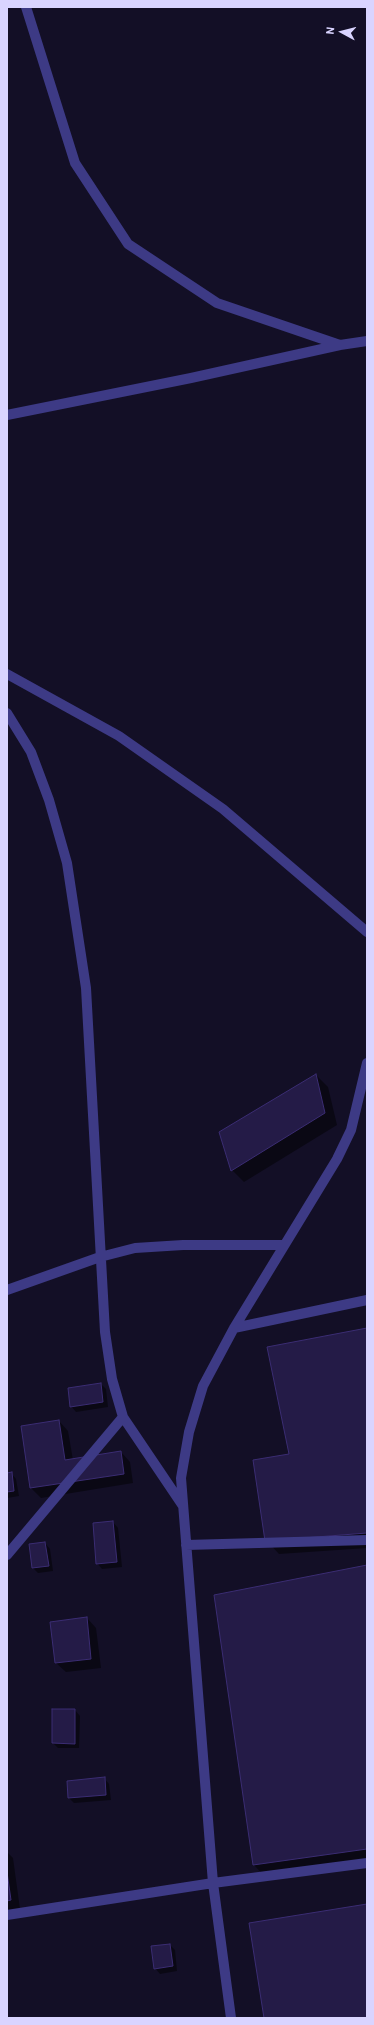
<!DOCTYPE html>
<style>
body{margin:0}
#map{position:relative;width:374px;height:2025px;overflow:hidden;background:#130f26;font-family:Barlow,sans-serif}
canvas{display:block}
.frame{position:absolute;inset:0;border:8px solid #d9d4ff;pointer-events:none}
.north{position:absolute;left:322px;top:12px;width:40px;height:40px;-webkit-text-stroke:3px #130f26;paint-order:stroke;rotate:277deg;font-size:11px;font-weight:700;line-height:16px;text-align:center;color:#d9d4ff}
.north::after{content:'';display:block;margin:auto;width:14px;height:18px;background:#d9d4ff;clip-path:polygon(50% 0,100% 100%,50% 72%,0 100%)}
</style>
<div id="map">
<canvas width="374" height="2025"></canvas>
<div class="frame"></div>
<div class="north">N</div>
</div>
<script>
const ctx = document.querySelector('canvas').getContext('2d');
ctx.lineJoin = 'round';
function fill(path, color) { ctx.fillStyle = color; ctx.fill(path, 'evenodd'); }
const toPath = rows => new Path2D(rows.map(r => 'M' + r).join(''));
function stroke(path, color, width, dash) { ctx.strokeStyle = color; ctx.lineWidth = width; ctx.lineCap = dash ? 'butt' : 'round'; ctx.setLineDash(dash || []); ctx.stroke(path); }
const shadow = toPath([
 [316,1075,328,1087,337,1125,244,1182,232,1170],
 [367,1329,367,1548,279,1554,266,1540,290,1455],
 [101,1384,106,1389,108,1407,76,1412,71,1406],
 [59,1421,68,1431,73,1460,121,1452,130,1462,133,1483,41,1498,31,1488,22,1427],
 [11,1473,16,1479,19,1496,7,1498,7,1474],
 [113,1522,118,1528,122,1567,102,1569,97,1563],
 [45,1543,50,1549,53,1571,38,1573,33,1568,30,1545],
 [367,1566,367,1864,267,1879,254,1865,215,1595],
 [87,1618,96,1628,101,1668,66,1672,56,1663],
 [75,1710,80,1716,79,1748,58,1748,53,1743],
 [104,1778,109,1784,111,1800,74,1803,69,1798,68,1781],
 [7,1852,13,1858,20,1909,7,1911],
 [170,1945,175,1950,177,1971,160,1974,155,1968]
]);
const building = toPath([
 [316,1074,325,1113,231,1171,219,1132,316,1074],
 [367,1328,367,1533,265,1541,253,1460,289,1454,267,1347,367,1328],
 [101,1383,103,1402,70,1407,68,1388,101,1383],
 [59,1420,65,1460,121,1451,124,1474,30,1488,21,1426,59,1420],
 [12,1472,14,1491,7,1492,7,1473,12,1472],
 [113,1521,117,1562,96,1564,93,1523,113,1521],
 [45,1542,49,1566,32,1568,29,1544,45,1542],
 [367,1565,367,1849,253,1865,214,1595,367,1565],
 [87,1617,91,1659,55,1663,50,1622,87,1617],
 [52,1709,75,1709,75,1744,52,1743,52,1709],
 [105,1777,106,1795,68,1798,67,1781,105,1777],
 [7,1872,11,1900,7,1901,7,1872],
 [367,1904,367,2018,264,2018,249,1923,367,1904],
 [170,1944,173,1966,154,1969,151,1946,170,1944]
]);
const minor = toPath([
 [26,7,75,163,128,244,217,303,340,345],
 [7,415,191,378,340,345,367,341],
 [7,674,119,736,223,809,367,932],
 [7,713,31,752,49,800,67,863,86,988,105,1332,112,1379,123,1417,183,1506],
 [7,1290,100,1257,135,1248,183,1245,284,1245],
 [234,1328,367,1300],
 [186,1545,367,1540],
 [7,1555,123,1417],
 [7,1915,213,1883,181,1478,189,1432,203,1386,234,1328,337,1159,351,1130,367,1063],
 [231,2018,213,1883,367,1863]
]);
fill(shadow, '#0007');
fill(building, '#241b47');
stroke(building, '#3b2d73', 1);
stroke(minor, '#3d3a85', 10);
</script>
